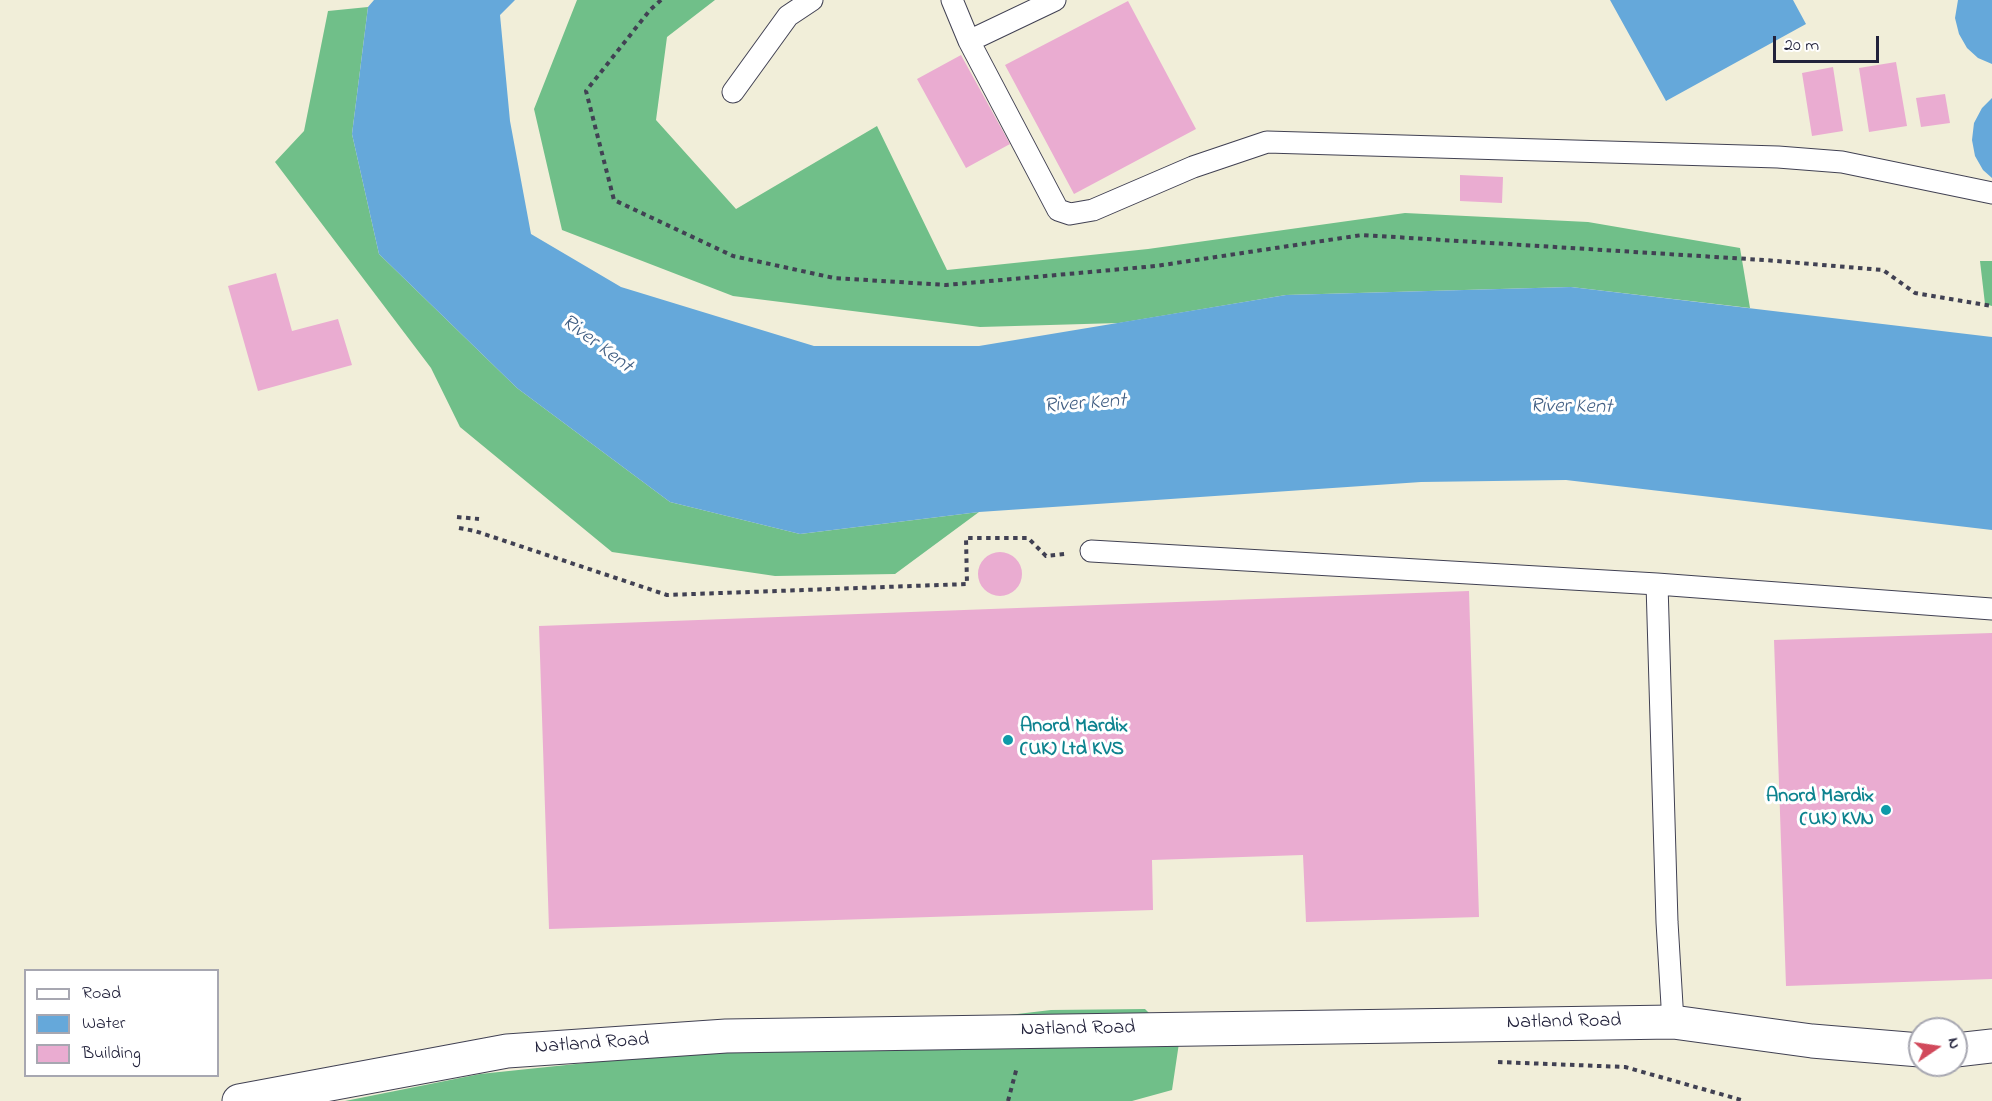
<!DOCTYPE html>
<style>
body{margin:0}
#map{position:relative;width:1992px;height:1101px;overflow:hidden;background:#f1eed9;font-family:"Indie Flower",sans-serif}
canvas{display:block}
.legend{position:absolute;left:24px;top:969px;width:195px;height:108px;box-sizing:border-box;background:#fff;border:2px solid #a7a7b1;margin:0;padding:8px 10px;list-style:none;font-size:18px;color:#22223b}
.legend li{display:flex;align-items:center;gap:12px;height:30px}
.legend b{width:30px;border:2px solid #a7a7b1}
.north{position:absolute;left:1908px;top:1017px;width:60px;height:60px;box-sizing:border-box;background:#fff;border:2px solid #a7a7b1;border-radius:50%;rotate:77deg;font-size:16px;font-weight:700;line-height:24px;text-align:center;color:#22223b}
.north::after{content:'';display:block;margin:auto;width:21px;height:27px;background:#d1495b;clip-path:polygon(50% 0,100% 100%,50% 72%,0 100%)}
.scale{position:absolute;left:1773px;top:36px;width:106px;height:27px;box-sizing:border-box;border:3px solid #22223b;border-top:0;padding-left:8px;font-size:18px;line-height:21px;white-space:nowrap;color:#22223b;-webkit-text-stroke:4px #fff;paint-order:stroke}
</style>
<div id="map">
<canvas width="1992" height="1101"></canvas>
<ul class="legend">
<li><b style="height:8px;background:#fff"></b>Road</li>
<li><b style="height:16px;background:#65a8da"></b>Water</li>
<li><b style="height:16px;background:#eaacd1"></b>Building</li>
</ul>
<div class="north">N</div>
<div class="scale">20 m</div>
</div>
<script>
const ctx = document.querySelector('canvas').getContext('2d');
ctx.lineJoin = 'round';
function fill(path, color) { ctx.fillStyle = color; ctx.fill(path, 'evenodd'); }
const toPath = rows => new Path2D(rows.map(r => 'M' + r).join(''));
function stroke(path, color, width, dash) { ctx.strokeStyle = color; ctx.lineWidth = width; ctx.lineCap = dash ? 'butt' : 'round'; ctx.setLineDash(dash || []); ctx.stroke(path); }
function write(font, color, halo, rows, align = 'center') {
  ctx.font = font + ' "Indie Flower",sans-serif'; ctx.lineWidth = 6; ctx.setLineDash([]); ctx.textBaseline = 'middle'; ctx.strokeStyle = halo; ctx.fillStyle = color; for (const [text, x, y, turn = 0] of rows) {
    ctx.save(); ctx.translate(x, y); ctx.rotate((+turn || 0) * Math.PI / 180); ctx.textAlign = isNaN(turn) ? turn : align; if (halo) ctx.strokeText(text, 0, 0); ctx.fillText(text, 0, 0); ctx.restore();
  }
}
const forest = toPath([
 [577,0,715,0,667,37,656,120,736,209,877,126,947,270,1148,249,1405,213,1588,222,1740,248,1750,308,1571,287,1286,295,1119,323,980,327,733,296,562,230,534,109],
 [368,7,352,134,379,254,517,388,670,502,800,534,979,512,895,574,775,576,612,552,460,427,431,368,275,162,304,131,328,11],
 [1980,261,1992,261,1992,306,1985,304],
 [1145,1009,1179,1043,1172,1090,1132,1101,345,1101,480,1074,739,1047,1051,1010]
]);
const water = toPath([
 [374,0,515,0,500,15,510,121,531,234,621,287,814,346,979,346,1286,295,1571,287,1992,337,1992,530,1566,480,1421,482,979,512,800,534,670,502,517,388,379,254,352,134,368,7],
 [1610,0,1793,0,1806,24,1666,101],
 [1958,0,1992,0,1992,64,1978,58,1967,48,1959,34,1955,18],
 [1992,98,1992,178,1983,170,1975,156,1972,140,1974,123,1982,108]
]);
const building = toPath([
 [1128,1,1196,129,1074,194,1005,65],
 [961,55,1010,144,966,168,917,79],
 [1896,62,1907,126,1869,132,1859,68],
 [1833,67,1843,131,1812,136,1802,73],
 [1945,94,1950,123,1921,127,1916,98],
 [1460,175,1503,177,1502,203,1460,201],
 [276,273,292,331,338,319,352,365,258,391,228,286],
 '978 574a22 22 0 1 1 44 0a22 22 0 1 1-44 0Z',
 [1469,591,1479,917,1306,922,1303,855,1152,860,1153,910,549,929,539,626],
 [1992,633,1992,979,1786,986,1774,640]
]);
const path = toPath([
 [661,0,650,10,586,91,614,200,733,256,834,278,946,285,1156,266,1362,235,1764,260,1883,270,1915,293,1992,306],
 [457,517,479,519],
 [459,528,475,531,667,595,967,584,966,538,1028,538,1046,556,1065,554],
 [1498,1062,1625,1067,1745,1101],
 [1008,1101,1017,1067]
]);
const service = toPath([
 [952,0,969,41,1058,210,1070,214,1093,210,1193,167,1267,142,1778,157,1842,162,1992,193],
 [969,41,1055,0],
 [733,92,788,16,812,0],
 [1091,551,1657,584,1992,609],
 [1657,584,1667,922,1673,1022]
]);
const tertiary = toPath([
 [1956,1050,1992,1046],
 [239,1101,507,1051,726,1036,1673,1022,1812,1041,1920,1050]
]);
const markers = [
 [1008,740,6,"#0f9aa8"],
 [1886,810,6,"#0f9aa8"]
];
const cultureNames = [
 ["Anord Mardix",1020,728],
 ["(UK) Ltd KVS",1020,751],
 ["Anord Mardix",1874,798,"right"],
 ["(UK) KVN",1874,821,"right"]
];
const streetNames = [
 ["Natland Road",1564,1023,-1],
 ["Natland Road",1078,1030,-1],
 ["Natland Road",592,1045,-4]
];
const waterNames = [
 ["River Kent",596,345,37],
 ["River Kent",1085,405,-4],
 ["River Kent",1571,408,1]
];
fill(forest, '#70bf89');
fill(water, '#65a8da');
fill(building, '#eaacd1');
stroke(service, '#414153', 23);
stroke(tertiary, '#414153', 35);
stroke(path, '#414153', 4, [4.5, 4.5]);
stroke(service, '#fff', 21);
stroke(tertiary, '#fff', 33);
for (const [x, y, r, color] of markers) { const dot = new Path2D(); dot.arc(x, y, r, 0, 2 * Math.PI); ctx.fillStyle = color; ctx.fill(dot); stroke(dot, '#fff', 2); }
write('bold 20px', '#0d838f', '#fff', cultureNames, 'left');
write('20px', '#22223b', '#fff', streetNames);
write('italic 21px', '#405e83', '#fff', waterNames);
</script>
